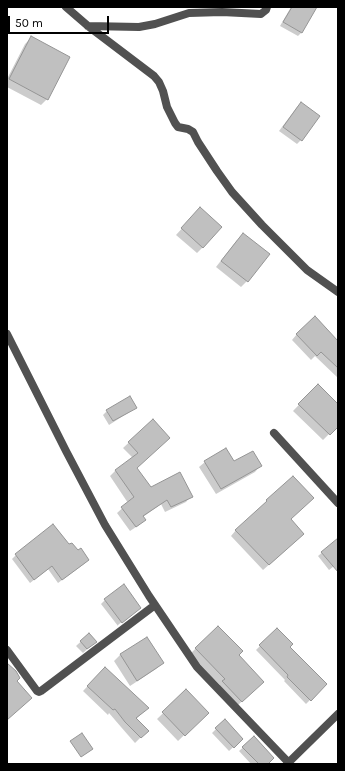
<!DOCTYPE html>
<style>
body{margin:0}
#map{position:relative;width:345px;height:771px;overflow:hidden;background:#fff;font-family:Karla,sans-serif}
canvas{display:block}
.frame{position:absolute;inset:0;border:8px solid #000;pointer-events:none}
.scale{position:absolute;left:8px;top:16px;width:101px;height:18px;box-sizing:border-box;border:2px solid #000;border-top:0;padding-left:5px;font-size:12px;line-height:14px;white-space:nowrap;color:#000;-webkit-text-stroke:3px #fff;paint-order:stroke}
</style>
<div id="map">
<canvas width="345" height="771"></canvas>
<div class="frame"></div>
<div class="scale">50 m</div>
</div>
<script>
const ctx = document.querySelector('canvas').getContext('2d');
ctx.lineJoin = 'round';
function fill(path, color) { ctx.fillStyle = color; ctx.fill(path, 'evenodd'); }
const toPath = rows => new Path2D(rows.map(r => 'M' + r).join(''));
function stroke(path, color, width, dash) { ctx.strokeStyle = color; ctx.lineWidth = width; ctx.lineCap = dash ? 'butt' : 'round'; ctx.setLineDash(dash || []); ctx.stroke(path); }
const shadow = toPath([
 [291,7,308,7,302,32,298,36,280,26],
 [31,38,47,99,41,105,7,87,7,79,25,44],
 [301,103,301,140,297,144,279,131,297,107],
 [194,215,203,247,197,253,176,235],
 [237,240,268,255,247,281,241,287,216,267],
 [297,334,338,343,338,378,315,356,311,360,292,340],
 [318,385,338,405,338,425,323,440,293,411],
 [136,407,131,411,109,425,103,415,107,411],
 [153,420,136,469,150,489,191,496,186,502,165,512,161,504,143,517,145,520,139,525,130,531,117,513,128,503,110,476,115,471,133,458,123,448],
 [205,462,233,462,260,466,255,472,216,494,199,467],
 [290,519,297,540,263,570,231,536,236,530],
 [338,539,338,563,329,570,318,556],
 [69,546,88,560,84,564,58,583,48,569,30,583,12,559,16,555],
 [105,600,137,610,118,625,118,626,101,604],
 [218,627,238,655,257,687,236,707,218,687,220,685,190,654],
 [277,629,288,647,326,684,306,704,284,681,285,680,256,650],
 [89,634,95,642,83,653,76,646],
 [146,639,162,663,156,669,130,686,114,661,120,655],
 [105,668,148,708,136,719,147,731,135,743,121,727,109,713,108,715,83,691],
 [186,691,207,713,178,741,157,719],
 [225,720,242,739,229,751,212,733],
 [254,738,267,764,251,764,239,751]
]);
const building = toPath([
 [292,7,317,7,302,33,283,22,292,7],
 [31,36,70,57,48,100,9,79,31,36],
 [301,102,320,116,302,141,283,127,301,102],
 [200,207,222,227,203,248,181,228,200,207],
 [243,233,270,254,248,282,221,261,243,233],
 [315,316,338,341,338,368,321,352,317,356,296,334,315,316],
 [318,384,338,404,338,427,330,435,298,404,318,384],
 [130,396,137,408,113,421,106,410,130,396],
 [153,419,170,438,137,468,151,487,180,472,193,497,171,507,167,500,143,516,146,520,136,527,121,507,134,497,115,470,138,453,128,442,153,419],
 [226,448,234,461,253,451,262,466,221,489,204,461,226,448],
 [293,476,314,498,291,519,304,534,269,565,235,530,267,501,266,500,293,476],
 [53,524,69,544,72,543,78,550,81,548,89,560,62,580,52,566,34,580,15,554,53,524],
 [338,538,338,572,321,552,338,538],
 [124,584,141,608,122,623,104,599,124,584],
 [218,626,243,651,239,655,264,682,242,702,222,681,225,679,195,648,218,626],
 [277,628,293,644,290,647,327,684,311,701,287,677,288,675,259,645,277,628],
 [89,633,97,642,87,649,80,641,89,633],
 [147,637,164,663,137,681,120,654,147,637],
 [7,663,16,671,20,678,17,681,32,698,7,720,7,663],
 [105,667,149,708,136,718,149,731,141,738,125,722,115,709,113,710,87,686,105,667],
 [186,689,209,713,185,736,162,712,186,689],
 [225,719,243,739,234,748,215,728,225,719],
 [82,733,93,749,81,757,70,741,82,733],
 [254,736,274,758,268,764,259,764,242,747,254,736]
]);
const minor = toPath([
 [66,7,88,26,154,76,159,82,163,91,167,107,175,123,178,127,188,129,193,132,198,142,217,171,232,192,262,225,307,270,338,292],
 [88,26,139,27,155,24,189,13,222,12,261,14,266,10,267,7],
 [7,334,66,451,105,525,149,596,197,667,288,762],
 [274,433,338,503],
 [7,650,37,691,39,692,41,691,155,605],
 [287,764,338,714]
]);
fill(shadow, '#0003');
fill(building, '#c0c0c0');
stroke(building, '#959595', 1);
stroke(minor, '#515151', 8);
</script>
